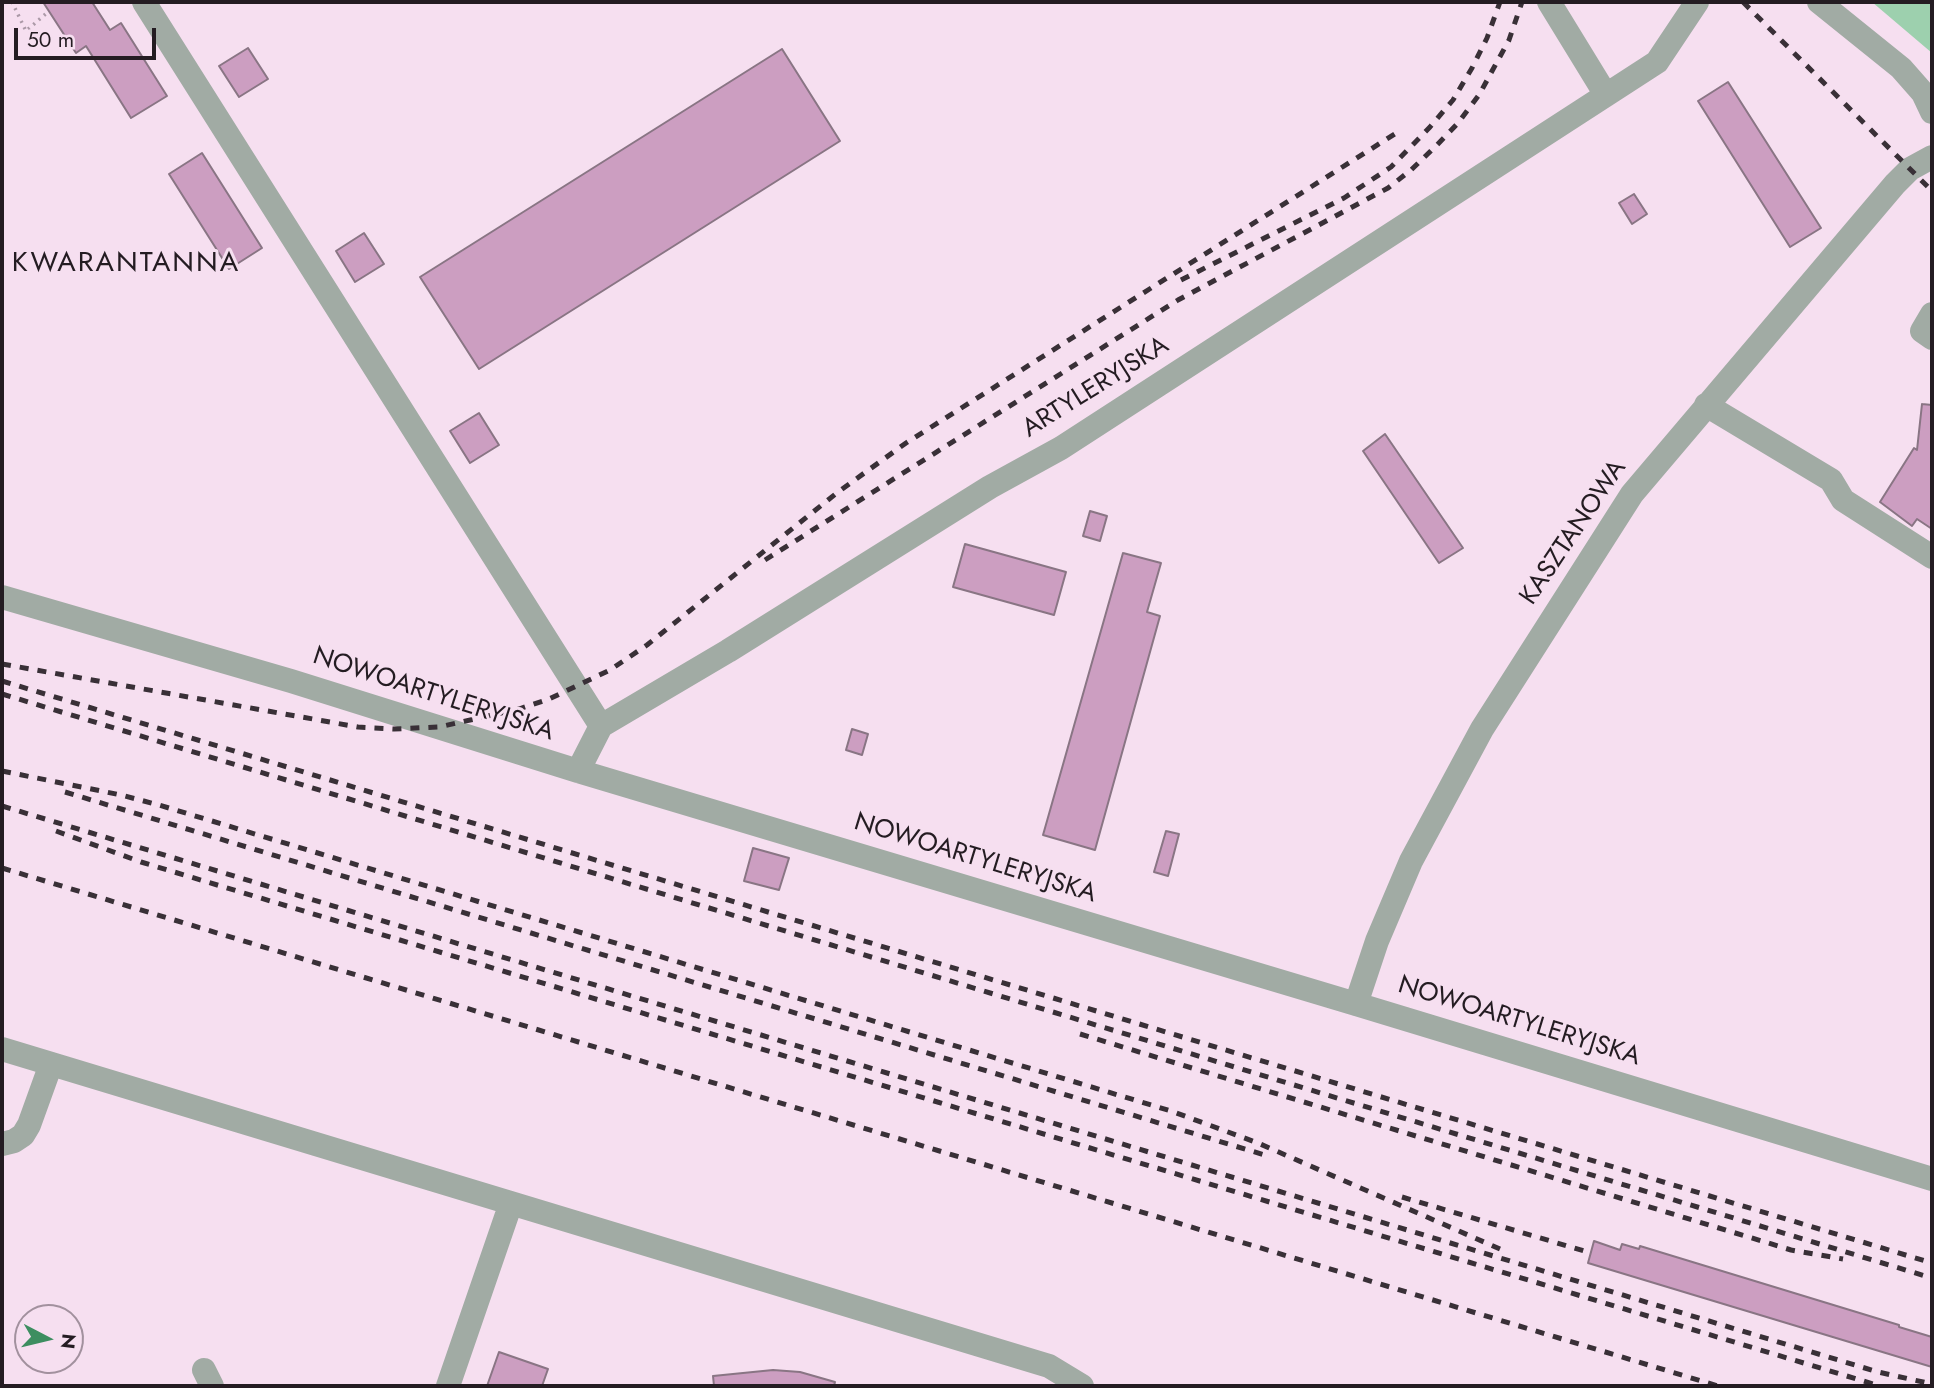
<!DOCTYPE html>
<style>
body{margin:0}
#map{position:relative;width:1934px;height:1388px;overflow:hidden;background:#f6dff0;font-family:Jost,sans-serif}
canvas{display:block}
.frame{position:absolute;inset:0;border:4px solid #241c22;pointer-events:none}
.north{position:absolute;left:14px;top:1304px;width:70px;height:70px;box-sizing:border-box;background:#f6dff0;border:2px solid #a2919e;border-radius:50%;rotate:97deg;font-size:19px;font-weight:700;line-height:28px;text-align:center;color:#241c22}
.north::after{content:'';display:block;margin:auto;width:24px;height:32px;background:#3d8e60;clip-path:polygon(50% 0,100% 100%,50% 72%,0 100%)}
.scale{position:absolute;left:14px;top:28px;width:142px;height:32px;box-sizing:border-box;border:4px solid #241c22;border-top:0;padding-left:9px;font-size:21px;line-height:24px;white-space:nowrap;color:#241c22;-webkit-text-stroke:5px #f6dff0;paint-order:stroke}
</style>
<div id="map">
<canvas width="1934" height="1388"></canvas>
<div class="frame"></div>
<div class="north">N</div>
<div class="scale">50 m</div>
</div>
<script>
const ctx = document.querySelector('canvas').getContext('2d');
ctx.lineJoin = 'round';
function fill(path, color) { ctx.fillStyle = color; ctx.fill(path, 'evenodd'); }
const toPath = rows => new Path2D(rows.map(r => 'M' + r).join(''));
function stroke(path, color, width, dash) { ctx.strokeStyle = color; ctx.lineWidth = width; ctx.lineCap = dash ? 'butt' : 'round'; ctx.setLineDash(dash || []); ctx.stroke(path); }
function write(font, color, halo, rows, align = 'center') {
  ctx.font = font + ' Jost,sans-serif'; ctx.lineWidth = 6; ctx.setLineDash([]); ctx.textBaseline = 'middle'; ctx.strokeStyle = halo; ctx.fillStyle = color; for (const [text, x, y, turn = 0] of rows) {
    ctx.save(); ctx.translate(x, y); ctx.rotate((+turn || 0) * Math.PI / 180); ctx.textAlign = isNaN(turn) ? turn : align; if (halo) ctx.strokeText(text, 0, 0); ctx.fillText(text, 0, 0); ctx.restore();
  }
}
const water = toPath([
 [1872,2,1932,2,1932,53]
]);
const building = toPath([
 [43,2,92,2,110,30,121,23,167,96,131,118,86,46,76,53,43,2],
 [248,48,268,79,239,97,219,66,248,48],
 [782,49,840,141,479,369,420,277,782,49],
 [1728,82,1821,228,1790,247,1698,101,1728,82],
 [202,153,262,248,229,269,169,174,202,153],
 [1634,194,1647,214,1632,224,1619,203,1634,194],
 [364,233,384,264,355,282,336,251,364,233],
 [1922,404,1932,405,1932,529,1917,519,1912,526,1880,502,1914,448,1917,450,1922,404],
 [479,413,499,445,470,463,450,431,479,413],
 [1385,434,1463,548,1439,563,1363,451,1385,434],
 [1090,511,1107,516,1100,541,1083,536,1090,511],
 [965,544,1066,572,1054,615,953,587,965,544],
 [1123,553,1161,563,1147,612,1160,616,1095,850,1043,835,1123,553],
 [852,729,868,734,862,755,846,750,852,729],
 [1166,831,1179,834,1168,876,1154,872,1166,831],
 [753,848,789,858,779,890,744,881,753,848],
 [1594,1241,1620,1250,1622,1244,1639,1249,1640,1246,1899,1325,1899,1327,1932,1337,1932,1367,1588,1263,1594,1241],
 [499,1352,548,1369,542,1386,487,1386,499,1352],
 [773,1370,800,1372,835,1382,834,1386,714,1386,713,1376,773,1370]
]);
const path = toPath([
 [12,2,26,31,49,11]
]);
const minor = toPath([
 [144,2,601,726],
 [1549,2,1606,95],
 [1819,2,1901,68,1923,93,1932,112],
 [1932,314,1922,331,1932,338],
 [1706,405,1831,480,1843,500,1932,557],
 [2,597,291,681,578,771,1356,1004,1932,1179],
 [578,771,601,726,728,651,990,487,1061,448,1657,62,1697,2],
 [1356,1004,1377,941,1411,861,1482,729,1632,494,1895,184,1910,169,1932,157],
 [2,1049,1049,1366,1082,1386],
 [2,1144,14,1141,23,1135,29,1125,51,1064],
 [204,1370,212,1386],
 [448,1386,511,1203]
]);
const rail = toPath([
 [1743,2,1932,191],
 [1181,280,1344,198,1391,167,1430,127,1453,100,1472,68,1487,38,1500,2],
 [765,560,1178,300,1388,188,1411,170,1436,146,1458,123,1479,95,1509,40,1522,2],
 [2,664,358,727,394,729,439,727,519,709,549,699,610,670,647,645,838,492,906,443,1401,130],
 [2,681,1932,1263],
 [2,694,1932,1278],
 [2,771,121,795,159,805,1171,1111,1258,1143,1500,1249],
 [65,792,1268,1156],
 [2,806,1878,1372,1932,1384],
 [56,831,141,862,1880,1386],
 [2,868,1718,1386],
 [1080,1034,1765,1242,1791,1250,1843,1259],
 [1402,1197,1591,1253]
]);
const streetNames = [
 ["ARTYLERYJSKA",1096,388,-32],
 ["KASZTANOWA",1574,533,-56],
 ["NOWOARTYLERYJSKA",433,695,18],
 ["NOWOARTYLERYJSKA",975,859,17],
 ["NOWOARTYLERYJSKA",1519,1022,17]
];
const neighbourhoodNames = [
 ["KWARANTANNA",126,264]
];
fill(water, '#9dd0ae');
fill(building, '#cc9ec1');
stroke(building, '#897584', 2);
stroke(path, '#ab99a7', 3.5, [2, 5]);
stroke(minor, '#a1aba4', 24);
stroke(rail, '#393037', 5, [9, 9]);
write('26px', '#241c22', '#f6dff0', streetNames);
ctx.letterSpacing = '2px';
write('28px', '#241c22', '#f6dff0', neighbourhoodNames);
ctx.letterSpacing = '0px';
</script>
